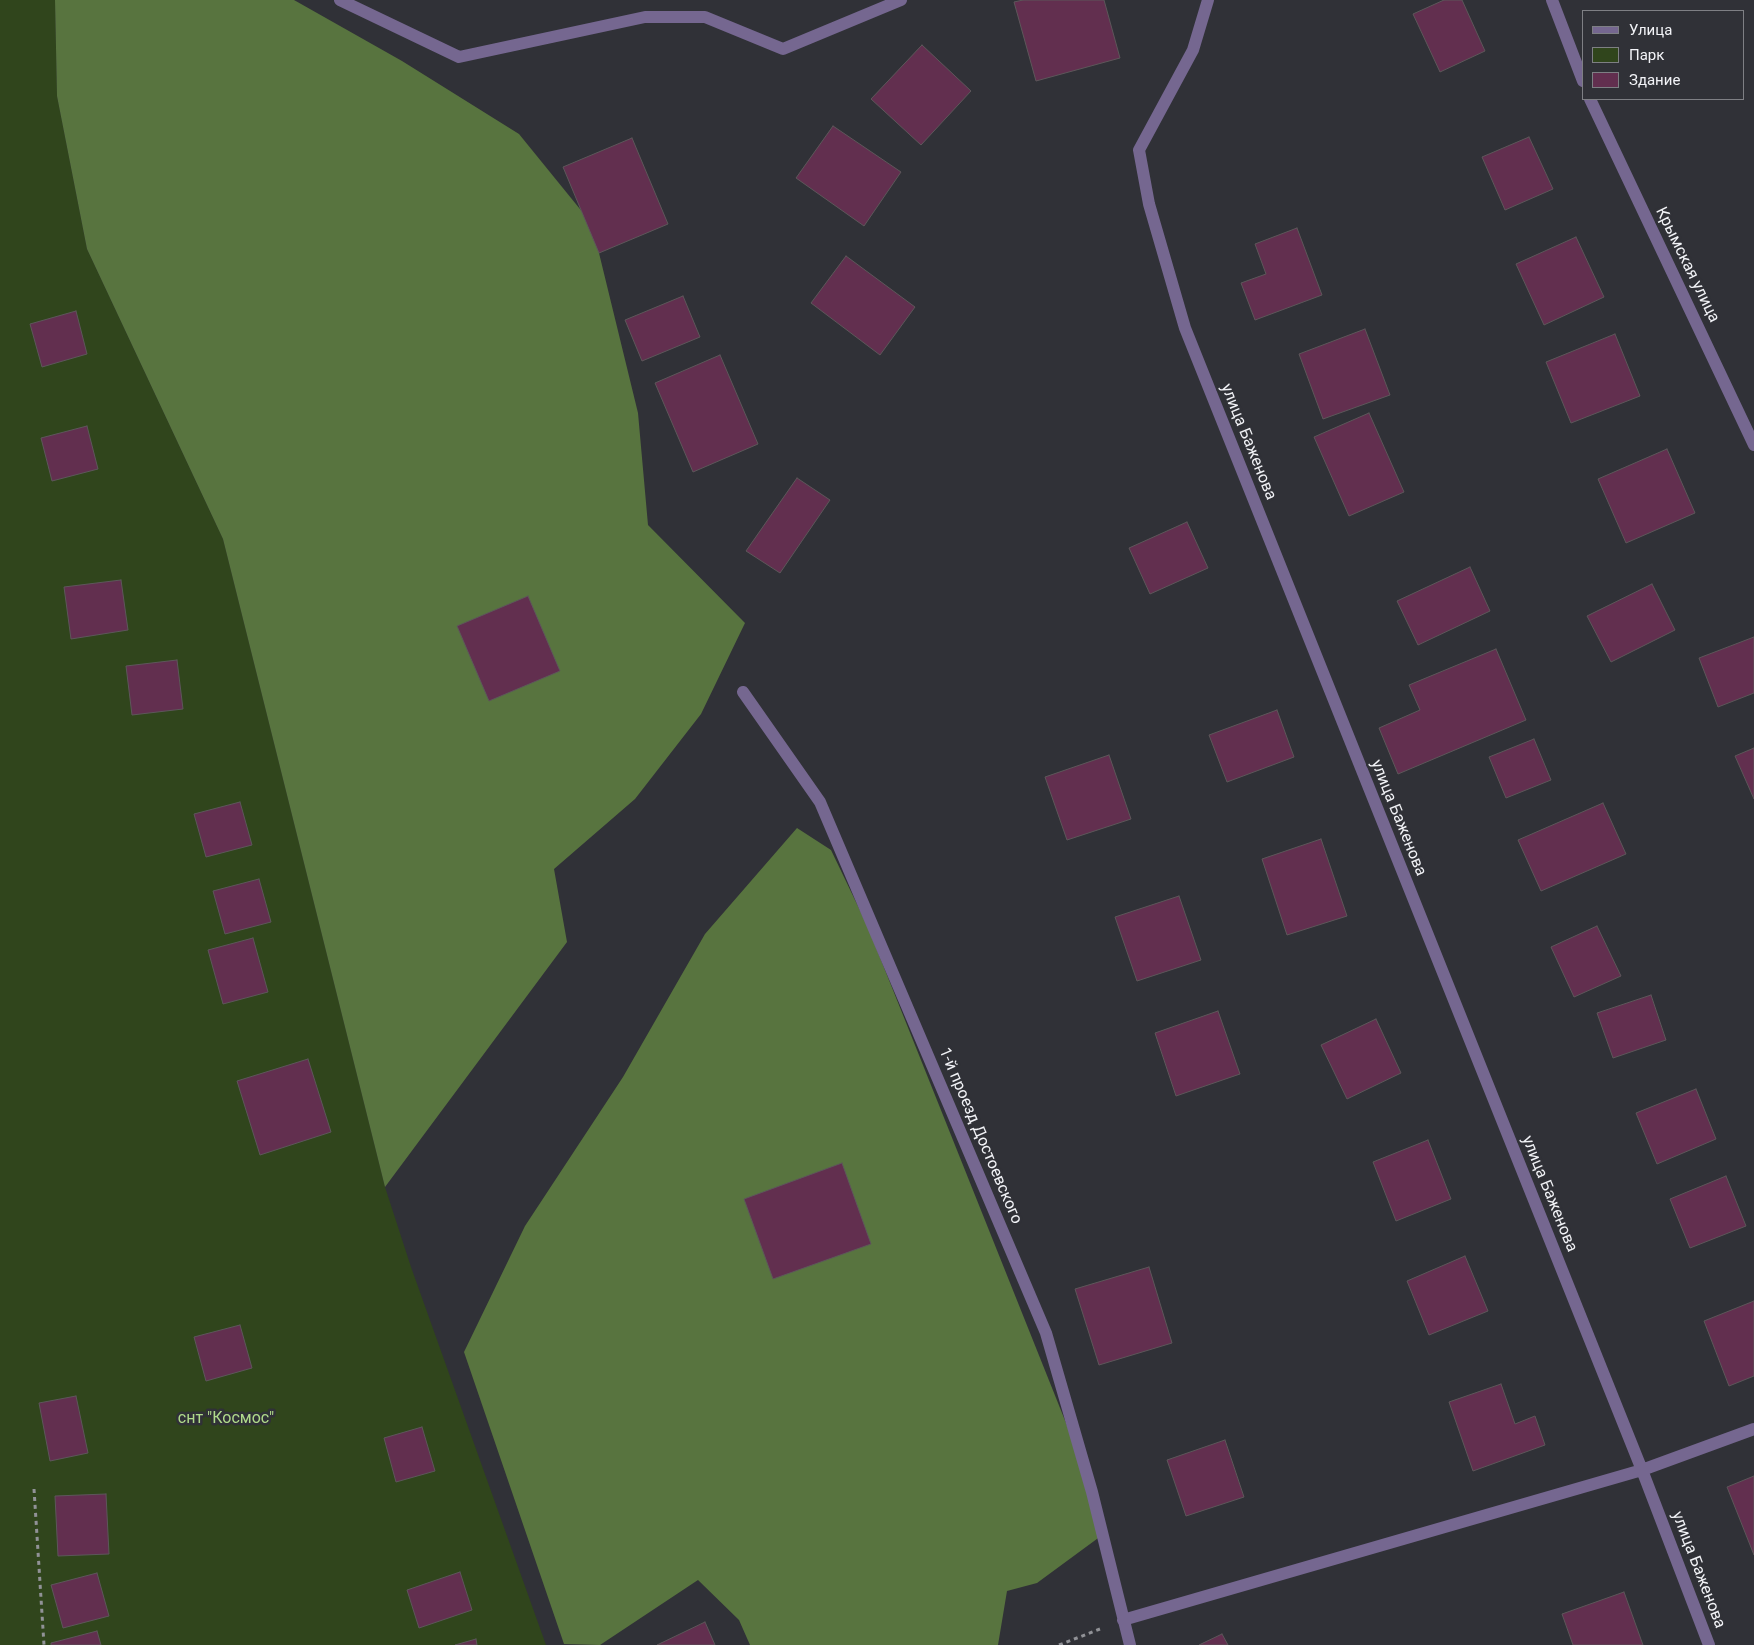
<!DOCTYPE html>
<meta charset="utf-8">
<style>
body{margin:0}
#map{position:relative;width:1754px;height:1645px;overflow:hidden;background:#303137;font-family:Roboto,sans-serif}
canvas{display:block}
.legend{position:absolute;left:1582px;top:10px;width:162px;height:90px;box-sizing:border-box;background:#303137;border:1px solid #7e7f84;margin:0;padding:6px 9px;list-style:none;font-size:15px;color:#f2f3f7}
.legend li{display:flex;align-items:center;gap:10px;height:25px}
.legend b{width:25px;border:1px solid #7e7f84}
</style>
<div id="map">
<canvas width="1754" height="1645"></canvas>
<ul class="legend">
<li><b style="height:6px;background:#756790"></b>Улица</li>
<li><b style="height:14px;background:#30451c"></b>Парк</li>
<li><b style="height:14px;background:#622f4f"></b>Здание</li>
</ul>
</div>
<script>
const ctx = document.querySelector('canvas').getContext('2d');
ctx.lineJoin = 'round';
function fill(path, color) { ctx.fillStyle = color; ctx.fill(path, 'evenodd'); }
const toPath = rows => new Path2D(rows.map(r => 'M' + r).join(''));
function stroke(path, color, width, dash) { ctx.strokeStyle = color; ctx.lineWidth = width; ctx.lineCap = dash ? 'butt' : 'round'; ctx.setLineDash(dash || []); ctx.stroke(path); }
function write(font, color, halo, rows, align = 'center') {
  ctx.font = font + ' Roboto,sans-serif'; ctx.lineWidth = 5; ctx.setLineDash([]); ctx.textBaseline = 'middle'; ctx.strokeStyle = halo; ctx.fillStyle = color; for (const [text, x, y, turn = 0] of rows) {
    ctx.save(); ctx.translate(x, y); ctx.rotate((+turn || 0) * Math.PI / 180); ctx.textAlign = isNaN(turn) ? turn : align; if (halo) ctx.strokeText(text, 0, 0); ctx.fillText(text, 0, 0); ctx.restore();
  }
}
const green = toPath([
 [0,0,55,0,57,96,87,249,223,539,385,1187,411,1267,546,1645,0,1645]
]);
const forest = toPath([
 [55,0,294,0,402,61,519,134,597,230,599,253,638,413,648,525,745,623,701,714,635,799,554,869,567,942,385,1187,223,539,87,249,57,96],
 [797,828,831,850,867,925,1086,1473,1105,1533,1037,1583,1007,1591,998,1645,750,1645,739,1620,698,1580,600,1645,564,1644,464,1352,525,1226,623,1077,705,934]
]);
const building = toPath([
 [1023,0,1104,0,1120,58,1036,81,1014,2,1023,0],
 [1444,0,1462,0,1485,51,1440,72,1413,14,1444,0],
 [922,45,971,91,921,145,871,99,922,45],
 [833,126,901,172,864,226,796,178,833,126],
 [1529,137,1553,189,1505,210,1482,157,1529,137],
 [632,138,668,224,599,253,563,167,632,138],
 [1297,228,1322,295,1255,320,1241,283,1266,274,1255,244,1297,228],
 [1576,237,1604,297,1544,325,1516,264,1576,237],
 [846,256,915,307,880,355,811,303,846,256],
 [683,296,700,337,642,361,625,320,683,296],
 [76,311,87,354,42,367,30,324,76,311],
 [1365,329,1390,395,1323,419,1299,354,1365,329],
 [1615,334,1640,396,1571,423,1546,362,1615,334],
 [720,355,758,444,693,472,655,383,720,355],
 [1369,413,1404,492,1349,516,1314,437,1369,413],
 [87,426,98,469,52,481,41,438,87,426],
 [1667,449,1695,513,1626,543,1598,479,1667,449],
 [797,478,830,500,780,573,746,551,797,478],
 [1187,522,1208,568,1150,594,1129,548,1187,522],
 [1470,567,1490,611,1418,645,1397,601,1470,567],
 [121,580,128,630,71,639,64,587,121,580],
 [1652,584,1675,630,1611,662,1587,616,1652,584],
 [528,596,560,671,489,701,457,626,528,596],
 [1754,637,1754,693,1718,707,1699,658,1754,637],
 [1496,649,1526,720,1398,774,1379,728,1420,710,1409,685,1496,649],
 [177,660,183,709,132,715,126,666,177,660],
 [1277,710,1294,757,1227,782,1209,735,1277,710],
 [1534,739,1551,780,1506,798,1489,757,1534,739],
 [1754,748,1754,799,1735,756,1754,748],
 [1109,755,1131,819,1067,840,1045,777,1109,755],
 [240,802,252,845,206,857,194,814,240,802],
 [1603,803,1626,854,1541,891,1518,840,1603,803],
 [1321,839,1347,916,1287,935,1262,859,1321,839],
 [259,879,271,922,225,934,213,891,259,879],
 [1179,896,1201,960,1137,981,1115,917,1179,896],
 [1597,926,1621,976,1574,997,1551,947,1597,926],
 [253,938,268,992,223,1004,208,950,253,938],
 [1651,995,1666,1040,1613,1058,1597,1013,1651,995],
 [1218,1011,1240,1074,1176,1096,1155,1033,1218,1011],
 [1376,1019,1401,1073,1347,1099,1321,1045,1376,1019],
 [308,1059,331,1132,260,1155,237,1081,308,1059],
 [1696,1089,1716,1139,1657,1164,1636,1113,1696,1089],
 [1428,1140,1451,1199,1396,1221,1373,1162,1428,1140],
 [842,1163,871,1244,773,1279,744,1199,842,1163],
 [1726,1176,1746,1226,1690,1248,1670,1199,1726,1176],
 [1465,1256,1488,1311,1429,1335,1407,1281,1465,1256],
 [1149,1267,1172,1343,1099,1365,1075,1289,1149,1267],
 [1754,1301,1754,1376,1729,1386,1704,1321,1754,1301],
 [240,1325,252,1368,206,1381,194,1337,240,1325],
 [1501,1384,1515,1424,1535,1416,1545,1445,1473,1471,1449,1402,1501,1384],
 [76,1396,88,1453,50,1461,39,1403,76,1396],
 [422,1427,435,1471,396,1482,384,1438,422,1427],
 [1225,1440,1244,1497,1186,1516,1167,1460,1225,1440],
 [1754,1476,1754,1555,1727,1487,1754,1476],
 [106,1494,109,1554,58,1556,55,1496,106,1494],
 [460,1572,472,1610,419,1628,407,1590,460,1572],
 [97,1573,109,1616,63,1628,51,1585,97,1573],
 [1624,1592,1643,1645,1573,1645,1562,1614,1624,1592],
 [705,1622,715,1645,657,1645,705,1622],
 [97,1631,101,1645,51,1645,51,1643,97,1631],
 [1222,1634,1228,1645,1199,1645,1222,1634],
 [476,1639,477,1645,455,1645,476,1639]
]);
const path = toPath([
 [34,1489,44,1645],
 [1059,1645,1100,1629]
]);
const street = toPath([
 [340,0,459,57,645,17,705,17,783,49,901,0],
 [1208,0,1193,50,1139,150,1149,204,1185,328,1642,1470,1709,1645],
 [1552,0,1583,81],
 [1590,99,1754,445],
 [743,692,820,802,1046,1333,1092,1492,1130,1645],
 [1123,1620,1642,1470,1754,1429]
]);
const streetNames = [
 ["Крымская улица",1687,265,64],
 ["улица Баженова",1248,442,68],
 ["улица Баженова",1398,818,68],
 ["1-й проезд Достоевского",980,1136,67],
 ["улица Баженова",1549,1194,68],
 ["улица Баженова",1698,1570,69]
];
const parkNames = [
 ["снт \"Космос\"",226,1419]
];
fill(green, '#30451c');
fill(forest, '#58743f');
fill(building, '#622f4f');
stroke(building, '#5d575a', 1);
stroke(path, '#919297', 3, [4, 4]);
stroke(street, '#756790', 12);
write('16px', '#f2f3f7', '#303137', streetNames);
write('16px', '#b0db8b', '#303137', parkNames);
</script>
